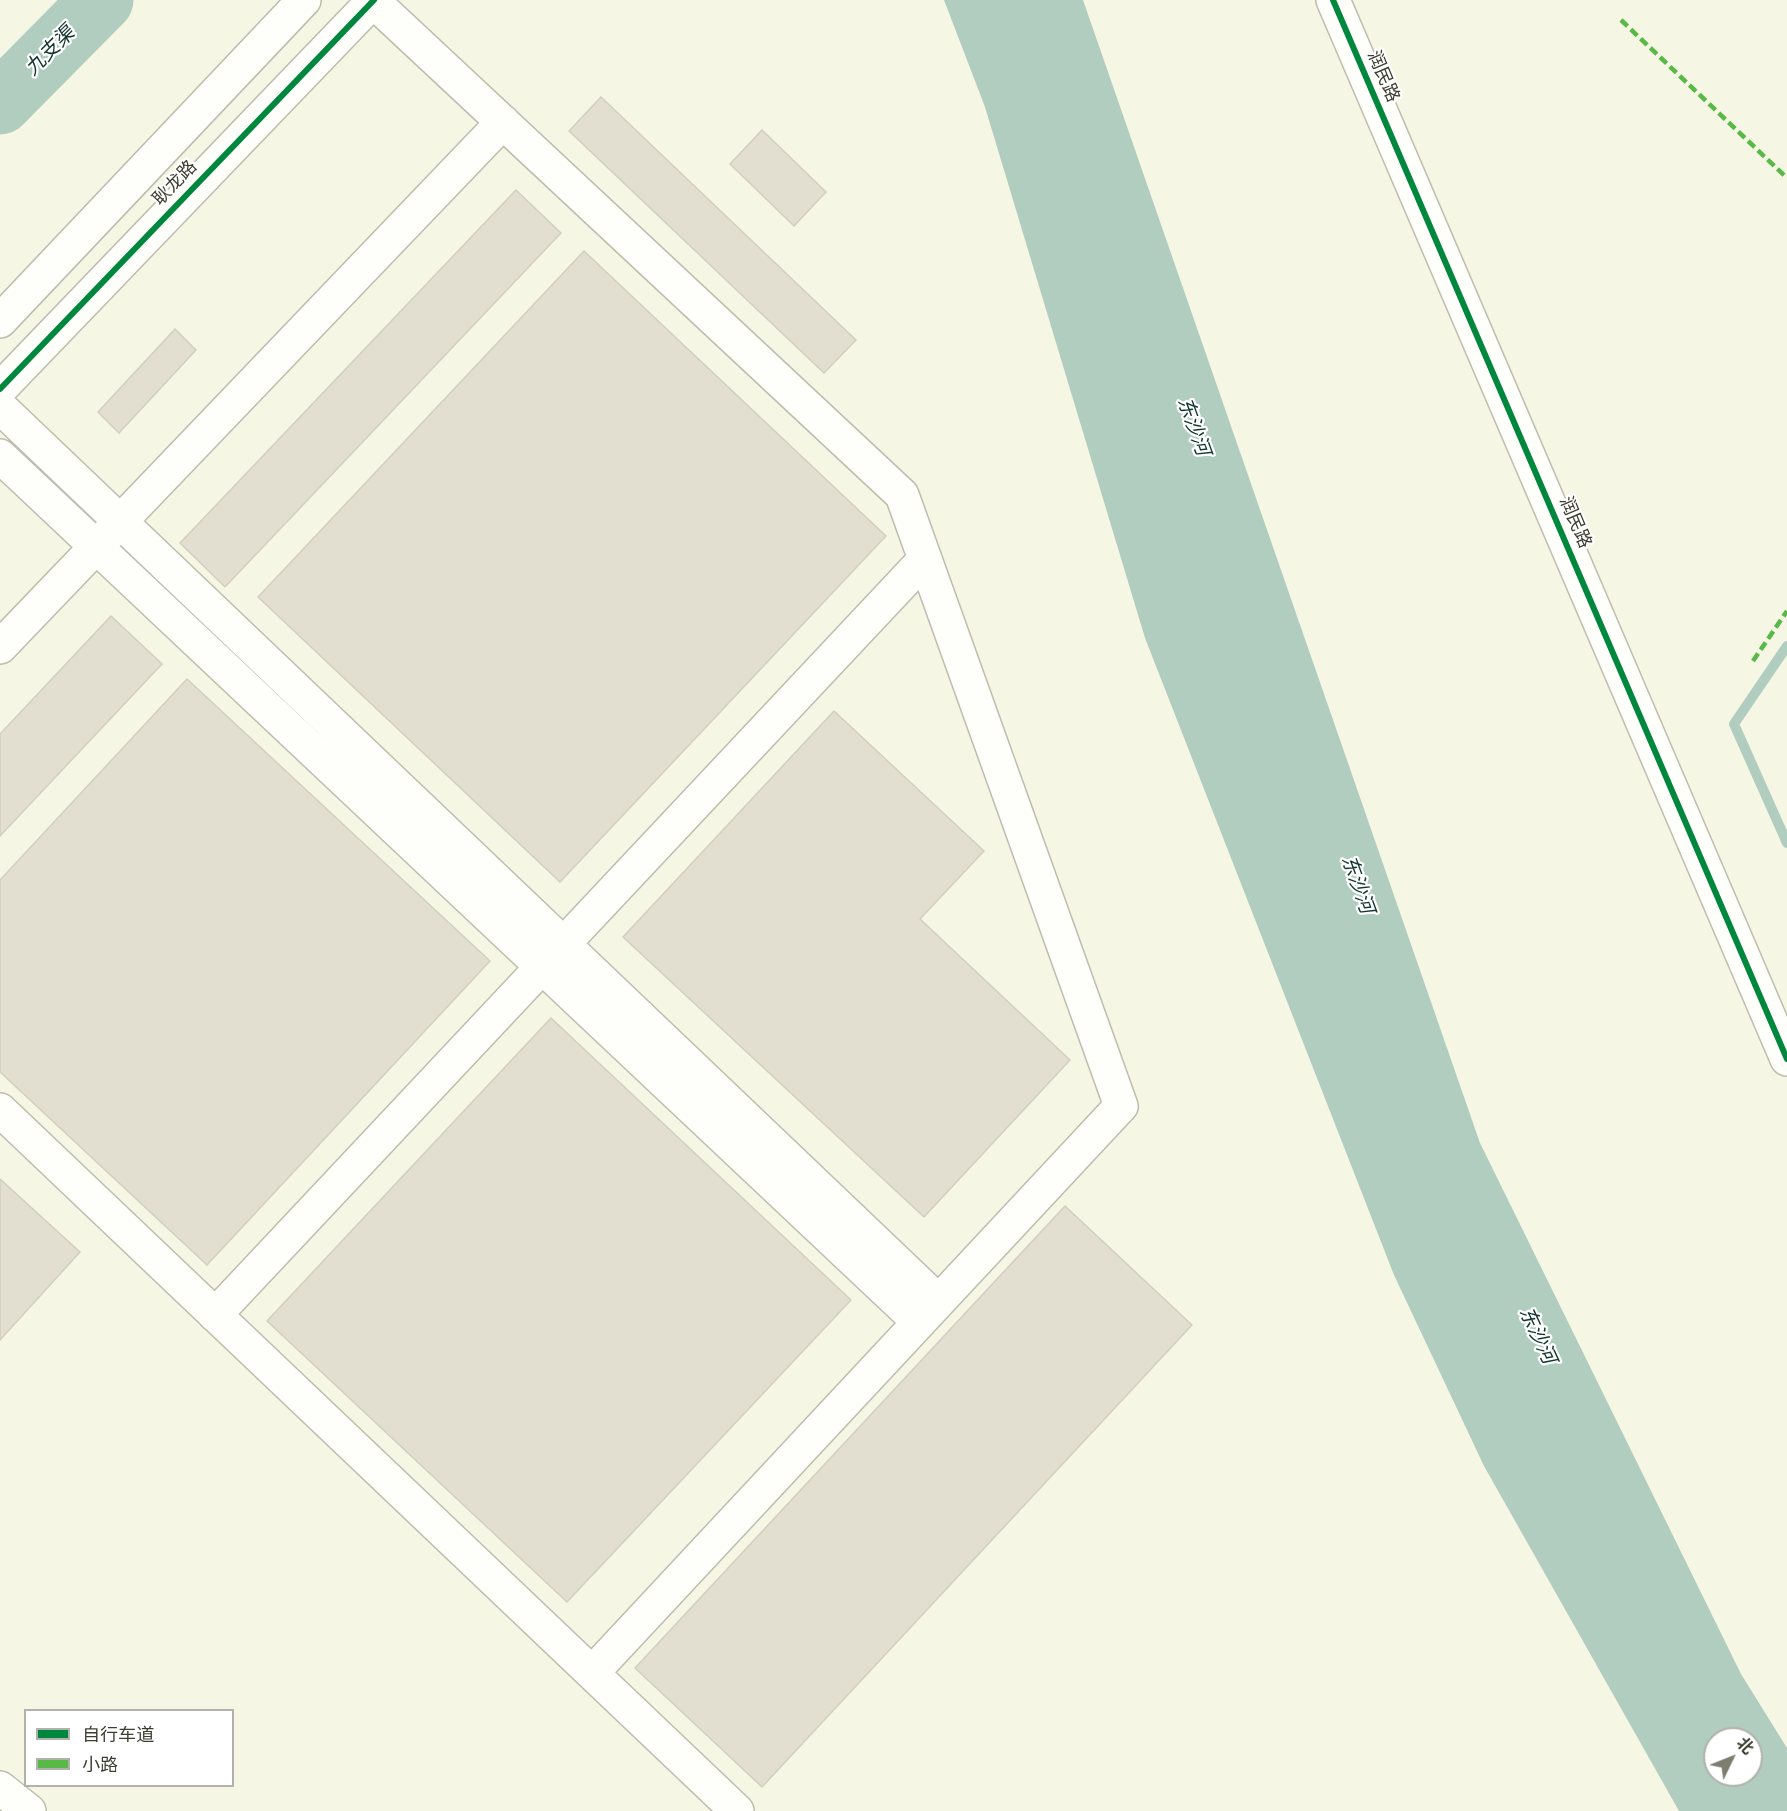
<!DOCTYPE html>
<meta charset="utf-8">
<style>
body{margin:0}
#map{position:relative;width:1787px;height:1811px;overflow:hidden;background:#f5f6e3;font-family:"Source Sans 3","Noto Sans SC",sans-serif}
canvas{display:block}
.legend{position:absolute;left:24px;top:1709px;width:210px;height:78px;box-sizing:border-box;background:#fff;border:2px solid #b1b2ac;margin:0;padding:8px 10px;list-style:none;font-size:18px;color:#3d3e30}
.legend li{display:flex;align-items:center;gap:12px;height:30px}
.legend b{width:30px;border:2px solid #b1b2ac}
.north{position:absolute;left:1703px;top:1727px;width:60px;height:60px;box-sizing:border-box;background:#fff;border:2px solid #b1b2ac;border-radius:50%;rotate:47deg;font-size:16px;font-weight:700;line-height:24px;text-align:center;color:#3d3e30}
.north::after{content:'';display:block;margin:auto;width:21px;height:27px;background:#7d7e6f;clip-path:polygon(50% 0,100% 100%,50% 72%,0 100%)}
</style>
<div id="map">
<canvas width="1787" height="1811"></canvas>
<ul class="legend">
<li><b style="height:8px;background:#00873e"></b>自行车道</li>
<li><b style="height:8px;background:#58b947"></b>小路</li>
</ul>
<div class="north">北</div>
</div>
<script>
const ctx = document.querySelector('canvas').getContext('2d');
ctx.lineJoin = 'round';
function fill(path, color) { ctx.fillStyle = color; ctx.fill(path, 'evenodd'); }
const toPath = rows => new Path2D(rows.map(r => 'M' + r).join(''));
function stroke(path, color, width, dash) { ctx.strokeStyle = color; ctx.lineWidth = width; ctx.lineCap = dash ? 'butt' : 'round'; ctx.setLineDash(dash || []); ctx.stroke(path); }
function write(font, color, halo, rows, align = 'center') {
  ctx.font = font + ' "Source Sans 3","Noto Sans SC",sans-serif'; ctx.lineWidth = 4.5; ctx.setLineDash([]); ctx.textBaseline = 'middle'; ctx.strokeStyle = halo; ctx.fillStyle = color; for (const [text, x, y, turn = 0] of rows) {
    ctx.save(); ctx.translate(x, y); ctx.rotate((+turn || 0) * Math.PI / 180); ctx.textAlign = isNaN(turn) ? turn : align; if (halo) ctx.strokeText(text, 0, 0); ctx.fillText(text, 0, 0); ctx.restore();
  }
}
const water = toPath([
 [944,0,1083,0,1480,1143,1741,1674,1787,1748,1787,1811,1679,1811,1484,1466,1394,1275,1145,638,985,107],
 [1715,1739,1751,1739,1751,1775,1715,1775]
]);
const stream = toPath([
 [1787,646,1734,724,1787,843]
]);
const river = toPath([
 [0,103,102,0]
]);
const building = toPath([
 [601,97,856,340,824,373,569,131,601,97],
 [762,130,826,192,794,226,730,164,762,130],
 [516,190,561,233,225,587,180,543,516,190],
 [584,251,886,536,560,882,258,597,584,251],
 [175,329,196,350,119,433,98,412,175,329],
 [111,616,162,664,0,836,0,734,111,616],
 [187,679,490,961,207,1265,0,1072,0,880,187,679],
 [834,711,984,851,920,919,1070,1060,924,1217,623,937,834,711],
 [551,1018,851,1300,567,1602,267,1321,551,1018],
 [0,1179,80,1252,0,1340,0,1179],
 [1065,1206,1192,1325,762,1787,635,1668,1065,1206]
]);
const minor = toPath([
 [1333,0,1787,1059],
 [373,1,902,495,1121,1106,592,1673],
 [0,321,304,0],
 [0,389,374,0],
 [0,407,938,1301],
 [0,456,919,1322],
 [0,647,503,122],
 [0,1110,737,1811],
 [215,1315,925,559],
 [0,1788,29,1811]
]);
const quiet = toPath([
 [1621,20,1787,178],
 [1753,661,1787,611]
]);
const cycleway = toPath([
 [1333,0,1787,1059],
 [0,389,374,0]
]);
const streetNames = [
 ["润民路",1382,77,67],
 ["耿龙路",176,184,-46],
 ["润民路",1574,523,67]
];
const waterNames = [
 ["九支渠",51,52,-45],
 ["东沙河",1192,427,70],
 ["东沙河",1356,885,70],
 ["东沙河",1536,1336,65]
];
fill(water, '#b1cdbf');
stroke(stream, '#b1cdbf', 10);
stroke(river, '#b1cdbf', 63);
fill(building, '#e2dfd1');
stroke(building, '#d2cfc1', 1.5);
stroke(minor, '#bdbdaf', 36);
stroke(minor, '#fefefb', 33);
stroke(quiet, '#58b947', 4.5, [9, 4.5]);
stroke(cycleway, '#00873e', 6);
write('18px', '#3d3e30', '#fff', streetNames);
write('italic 20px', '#12362e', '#fff', waterNames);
</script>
